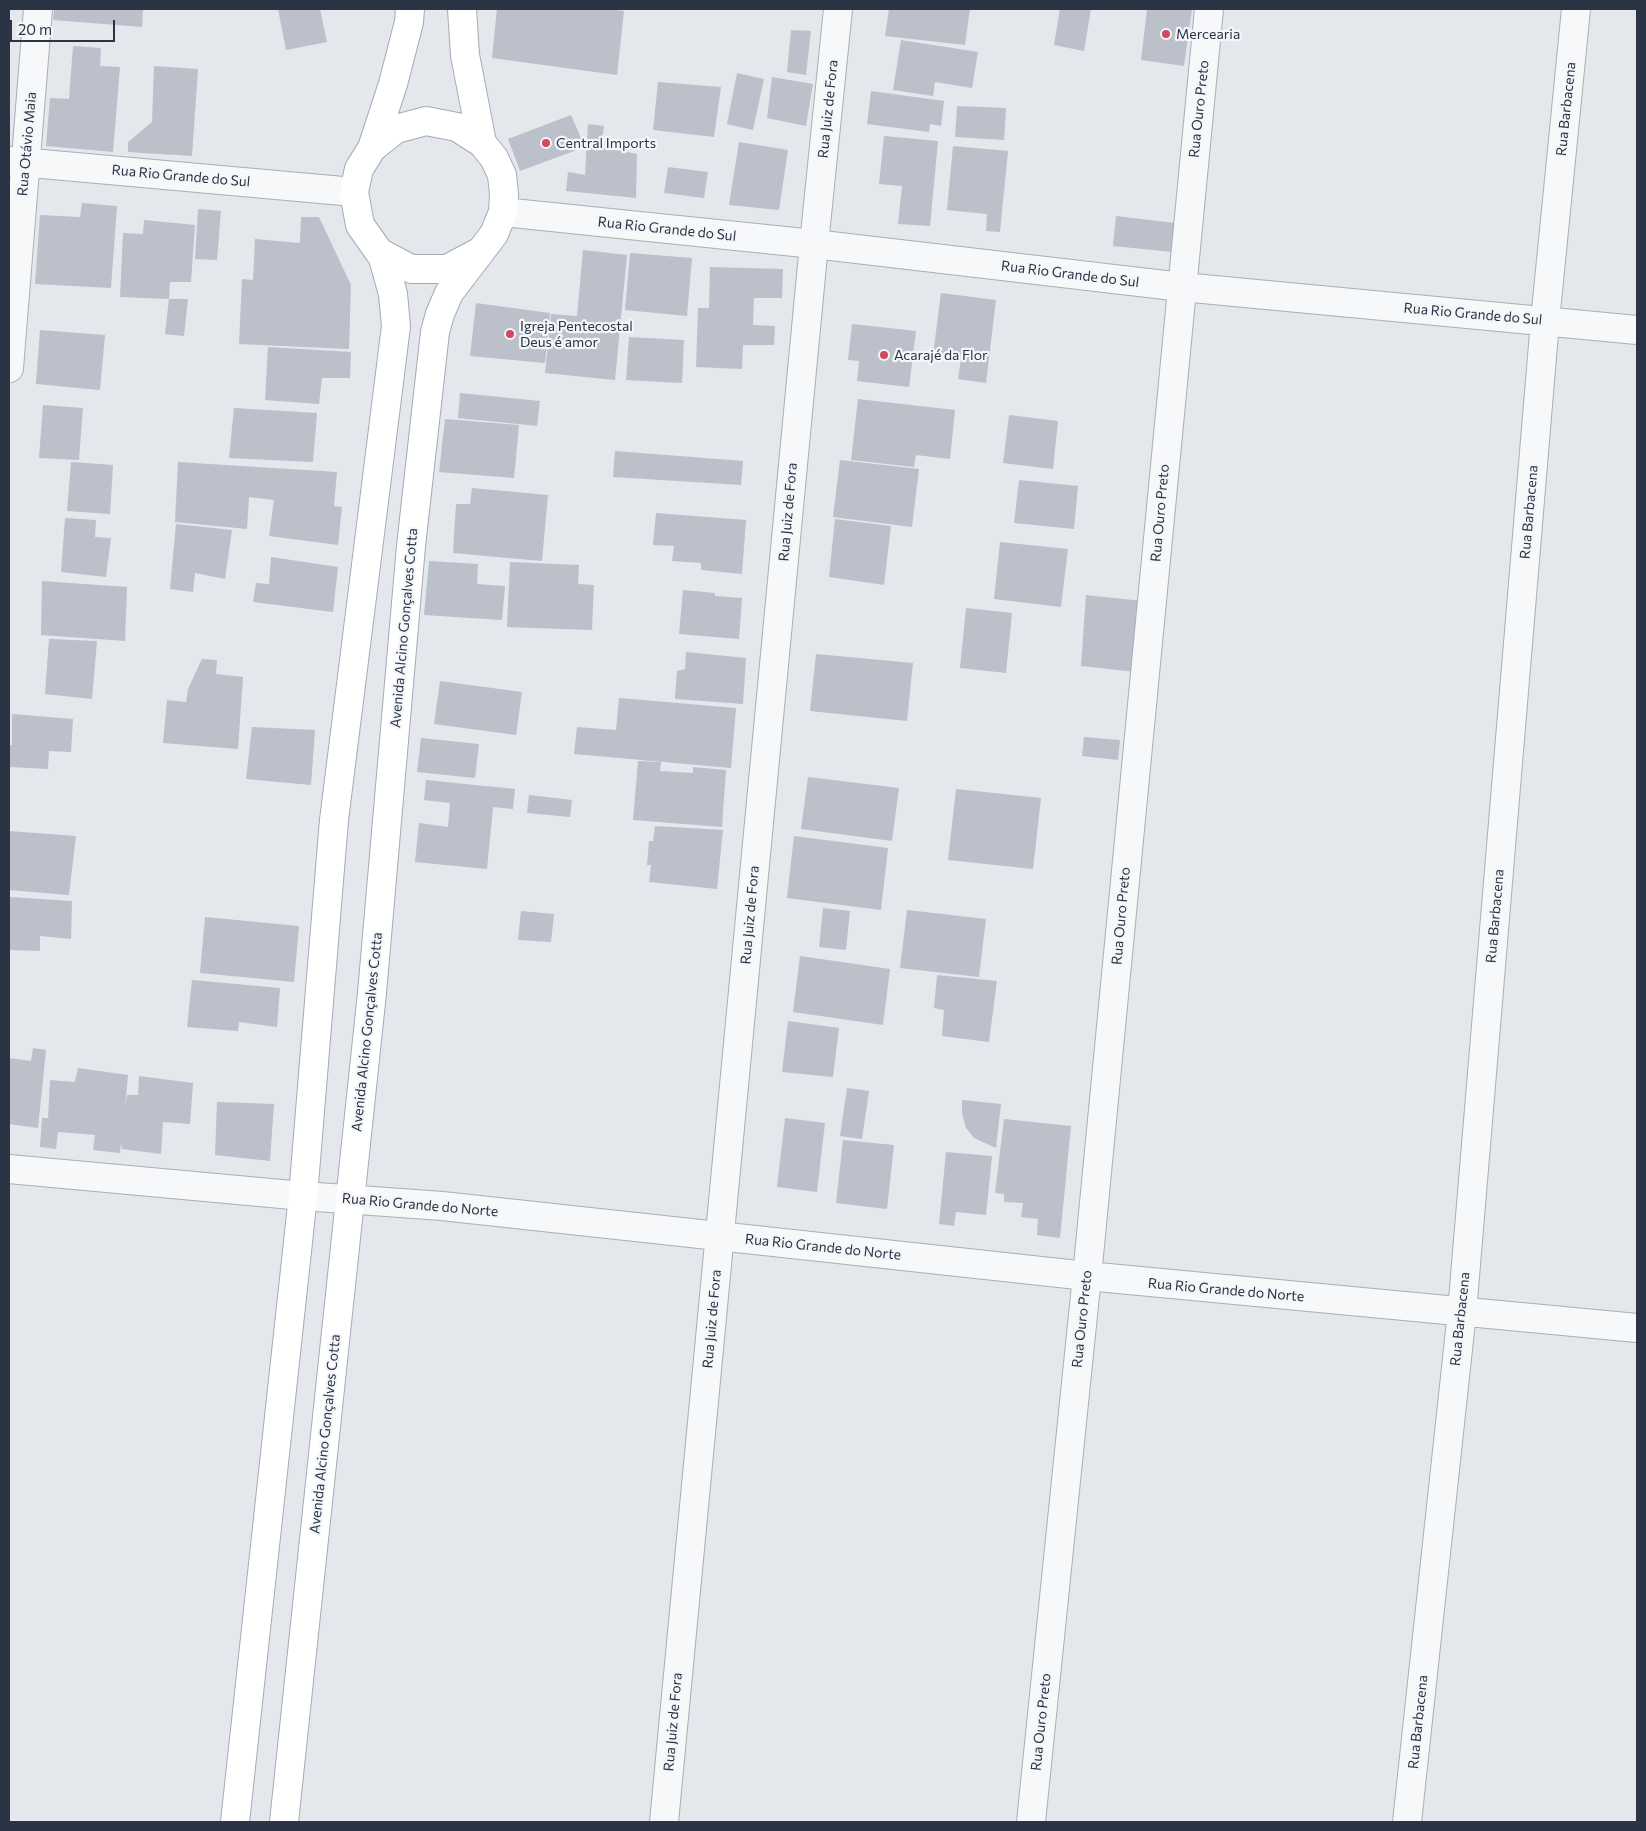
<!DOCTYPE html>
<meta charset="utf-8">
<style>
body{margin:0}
#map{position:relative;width:1646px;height:1831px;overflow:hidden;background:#e4e7ec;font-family:Commissioner,sans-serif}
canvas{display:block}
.frame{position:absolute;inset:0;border:10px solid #2b3445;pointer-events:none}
.scale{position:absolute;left:10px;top:20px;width:105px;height:22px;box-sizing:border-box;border:2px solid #2b3445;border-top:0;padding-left:6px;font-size:15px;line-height:18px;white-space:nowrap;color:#2b3445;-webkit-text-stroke:4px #f4f6f9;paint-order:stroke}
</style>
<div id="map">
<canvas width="1646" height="1831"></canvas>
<div class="frame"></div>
<div class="scale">20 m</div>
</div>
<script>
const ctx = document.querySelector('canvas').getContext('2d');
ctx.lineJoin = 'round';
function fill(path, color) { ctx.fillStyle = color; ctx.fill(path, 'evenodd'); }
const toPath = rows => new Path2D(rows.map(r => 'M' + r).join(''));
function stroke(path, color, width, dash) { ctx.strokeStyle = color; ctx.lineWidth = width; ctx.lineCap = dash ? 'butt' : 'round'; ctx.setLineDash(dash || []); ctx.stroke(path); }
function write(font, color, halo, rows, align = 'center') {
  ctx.font = font + ' Commissioner,sans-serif'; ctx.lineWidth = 4.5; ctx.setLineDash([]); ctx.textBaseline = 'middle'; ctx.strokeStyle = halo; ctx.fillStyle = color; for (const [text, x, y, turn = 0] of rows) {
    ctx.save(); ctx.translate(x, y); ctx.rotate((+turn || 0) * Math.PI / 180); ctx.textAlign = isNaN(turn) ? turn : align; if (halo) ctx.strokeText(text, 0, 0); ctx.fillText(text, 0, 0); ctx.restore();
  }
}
const building = toPath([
 [54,9,143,9,142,27,53,20],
 [278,9,320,9,327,42,286,50],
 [497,9,604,9,624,11,617,75,492,58],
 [889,9,970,9,965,45,885,36],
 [1060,9,1091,9,1084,51,1054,45],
 [1147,9,1192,9,1184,66,1141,60],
 [791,30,811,31,806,75,787,72],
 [901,40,978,52,972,88,935,82,933,96,893,90],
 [73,46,101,48,100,66,120,67,113,152,46,146,50,98,69,99],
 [154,66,198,69,192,156,128,152,128,142,152,122],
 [737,73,764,79,753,130,727,124],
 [772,77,813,84,806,126,767,118],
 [658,82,721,87,714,137,653,130],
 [871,91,944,101,941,126,930,124,929,132,867,124],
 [957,106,1006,108,1004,140,955,137],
 [571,115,585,147,520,171,508,139],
 [588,124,604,126,601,147,637,154,636,198,566,191,568,172,585,175],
 [884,136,938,141,930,226,898,224,902,186,879,184],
 [739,142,788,150,779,210,729,205],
 [953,146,1008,151,1000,232,986,231,987,214,947,210],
 [668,167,708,172,704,198,664,193],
 [82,203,117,206,111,288,35,284,40,215,80,217],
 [198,209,221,211,217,260,195,259],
 [1116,216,1175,223,1172,252,1113,246],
 [301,217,319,217,351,285,349,349,239,344,242,279,253,280,255,239,300,243],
 [144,220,195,225,191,282,170,282,169,299,120,297,123,233,143,234],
 [583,250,627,255,615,380,545,373,551,314,577,316],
 [630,253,692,258,687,316,625,310],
 [710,267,783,269,782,298,754,298,753,325,775,326,774,345,743,345,742,369,696,367,698,308,709,308],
 [941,293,996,300,986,383,958,379,961,359,933,355],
 [169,299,188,299,184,336,165,334],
 [476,303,550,313,545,363,470,356],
 [852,324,916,331,909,387,857,381,859,361,848,360],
 [40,330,105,335,100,390,36,384],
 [629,337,684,340,682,383,626,380],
 [268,347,351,352,350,378,322,378,319,404,265,400],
 [460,393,540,401,537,426,458,418],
 [858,399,955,410,950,459,916,455,914,467,851,460],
 [43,405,83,408,79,460,39,458],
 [234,408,317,413,313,462,229,458],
 [1009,415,1058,421,1053,469,1003,463],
 [445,419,519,425,514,478,439,472],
 [615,451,743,461,741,485,613,477],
 [840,460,919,469,912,527,833,517],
 [71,462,113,465,110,514,67,511],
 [178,462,337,472,334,506,342,507,338,545,269,536,274,500,249,497,247,529,175,522],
 [1019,480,1078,486,1074,529,1014,523],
 [472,488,548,495,542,561,453,553,456,504,470,504],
 [656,513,746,520,742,574,701,570,701,563,672,561,674,546,653,545],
 [65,518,96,520,95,537,111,538,106,577,61,572],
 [835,519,891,526,884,585,829,577],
 [176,524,232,530,225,579,195,573,193,592,170,589],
 [1000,542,1068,549,1061,607,994,599],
 [271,557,338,567,333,612,253,602,256,583,269,584],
 [429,561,478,564,477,584,505,586,502,620,424,615],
 [510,562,579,565,578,584,594,585,592,630,507,627],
 [42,581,127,587,125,641,41,635],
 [683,590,715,593,715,596,742,598,739,639,679,634],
 [1086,595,1142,601,1136,672,1081,666],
 [966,608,1012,613,1006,673,960,668],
 [49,639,97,641,92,699,45,694],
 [686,652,746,658,743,704,675,699,677,671,685,669],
 [816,654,913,663,907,721,810,711],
 [202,659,217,660,216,674,243,677,238,749,163,743,167,700,186,702,188,689],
 [440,681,522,692,516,735,434,724],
 [619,698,736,708,731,768,574,754,577,727,616,730],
 [12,714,73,719,71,752,49,751,48,769,9,767,9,745,12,745],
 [252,727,315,730,311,785,246,779],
 [1084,737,1120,740,1118,760,1082,756],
 [421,738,479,744,475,778,417,772],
 [638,761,661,762,660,771,693,773,693,767,726,770,722,827,633,820],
 [808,777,899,788,892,841,801,829],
 [426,780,515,789,513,809,493,807,487,869,415,862,419,823,448,827,450,803,424,800],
 [956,789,1041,798,1033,869,948,860],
 [529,795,572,800,570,817,527,813],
 [655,826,723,830,717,889,649,882,651,865,647,865,649,841,653,841],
 [9,831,76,836,69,895,9,890],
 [794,836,888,848,881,910,787,898],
 [9,897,72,901,71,939,40,936,40,951,9,950],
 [823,908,850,911,846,950,819,947],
 [907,910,986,919,979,977,900,968],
 [521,911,554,914,551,942,518,940],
 [205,917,299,926,294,982,200,973],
 [800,956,890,969,883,1025,793,1012],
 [937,975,997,981,989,1042,942,1036,944,1010,934,1008],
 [192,980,280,988,277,1027,239,1022,238,1031,187,1027],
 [788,1021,839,1028,833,1077,782,1072],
 [33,1048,46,1050,38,1128,9,1124,9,1058,31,1061],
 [78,1068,128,1075,125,1108,127,1095,138,1095,139,1076,193,1083,190,1124,163,1122,161,1154,122,1149,121,1143,120,1153,93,1150,95,1135,58,1132,56,1149,40,1147,42,1118,48,1118,50,1080,75,1082],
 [847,1088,869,1091,862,1139,840,1136],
 [962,1100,1001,1104,996,1148,974,1138,966,1128,962,1113],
 [217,1102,274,1104,270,1161,215,1155],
 [785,1118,825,1123,817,1192,777,1187],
 [1004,1119,1071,1126,1060,1238,1037,1235,1038,1219,1021,1217,1023,1203,1004,1202,1004,1194,995,1193],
 [843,1140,894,1145,887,1209,836,1203],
 [946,1152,992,1156,986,1215,956,1212,954,1226,939,1224]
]);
const minor = toPath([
 [9,161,354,192],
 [503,212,814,244,1182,287,1637,330],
 [9,368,38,9],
 [9,1169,303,1196,442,1206,1087,1276,1637,1328],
 [664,1822,814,244,838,9],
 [1031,1822,1087,1276,1209,9],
 [1407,1822,1462,1312,1545,321,1576,9]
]);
const major = toPath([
 [462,9,465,55,482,143],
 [372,148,393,84,409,22,410,9],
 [235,1822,303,1196,334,820,396,326,393,294,383,258,379,252],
 [284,1822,372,993,411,546,435,332,440,314,449,293,494,234,503,212,504,194,502,175,494,158,482,143,457,127,426,121,396,129,372,148,359,169,354,192,360,225,379,252,411,269,447,269,479,252]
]);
const markers = [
 [1166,34,5,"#d1495b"],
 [546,143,5,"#d1495b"],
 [510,334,5,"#d1495b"],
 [884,355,5,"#d1495b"]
];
const poiNames = [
 ["Mercearia",1176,34],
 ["Central Imports",556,143],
 ["Igreja Pentecostal",520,326],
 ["Deus é amor",520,342],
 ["Acarajé da Flor",894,355]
];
const streetNames = [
 ["Rua Juiz de Fora",828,109,-84],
 ["Rua Ouro Preto",1199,109,-84],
 ["Rua Barbacena",1566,109,-84],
 ["Rua Otávio Maia",27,144,-85],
 ["Rua Rio Grande do Sul",181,176,5],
 ["Rua Rio Grande do Sul",667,229,6],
 ["Rua Rio Grande do Sul",1070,274,7],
 ["Rua Rio Grande do Sul",1473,314,5],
 ["Rua Juiz de Fora",788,512,-85],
 ["Rua Barbacena",1529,512,-85],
 ["Rua Ouro Preto",1160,513,-85],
 ["Avenida Alcino Gonçalves Cotta",404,628,-85],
 ["Rua Juiz de Fora",750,915,-85],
 ["Rua Ouro Preto",1121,916,-85],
 ["Rua Barbacena",1495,916,-85],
 ["Avenida Alcino Gonçalves Cotta",367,1032,-84],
 ["Rua Rio Grande do Norte",420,1205,5],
 ["Rua Rio Grande do Norte",823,1247,6],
 ["Rua Rio Grande do Norte",1226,1290,5],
 ["Rua Juiz de Fora",712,1319,-85],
 ["Rua Ouro Preto",1082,1319,-84],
 ["Rua Barbacena",1460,1319,-84],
 ["Avenida Alcino Gonçalves Cotta",325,1434,-84],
 ["Rua Juiz de Fora",673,1722,-85],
 ["Rua Ouro Preto",1041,1722,-84],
 ["Rua Barbacena",1418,1722,-84]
];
fill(building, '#bbc0ca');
stroke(minor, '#a9aeb7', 30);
stroke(major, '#a3abb8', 30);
stroke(minor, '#f7f8fa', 28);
stroke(major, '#fff', 28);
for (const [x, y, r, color] of markers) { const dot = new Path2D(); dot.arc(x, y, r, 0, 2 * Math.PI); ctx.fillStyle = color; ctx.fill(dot); stroke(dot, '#f4f6f9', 2); }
write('14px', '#2b3445', '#f4f6f9', poiNames, 'left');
write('14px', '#2b3445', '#f4f6f9', streetNames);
</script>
